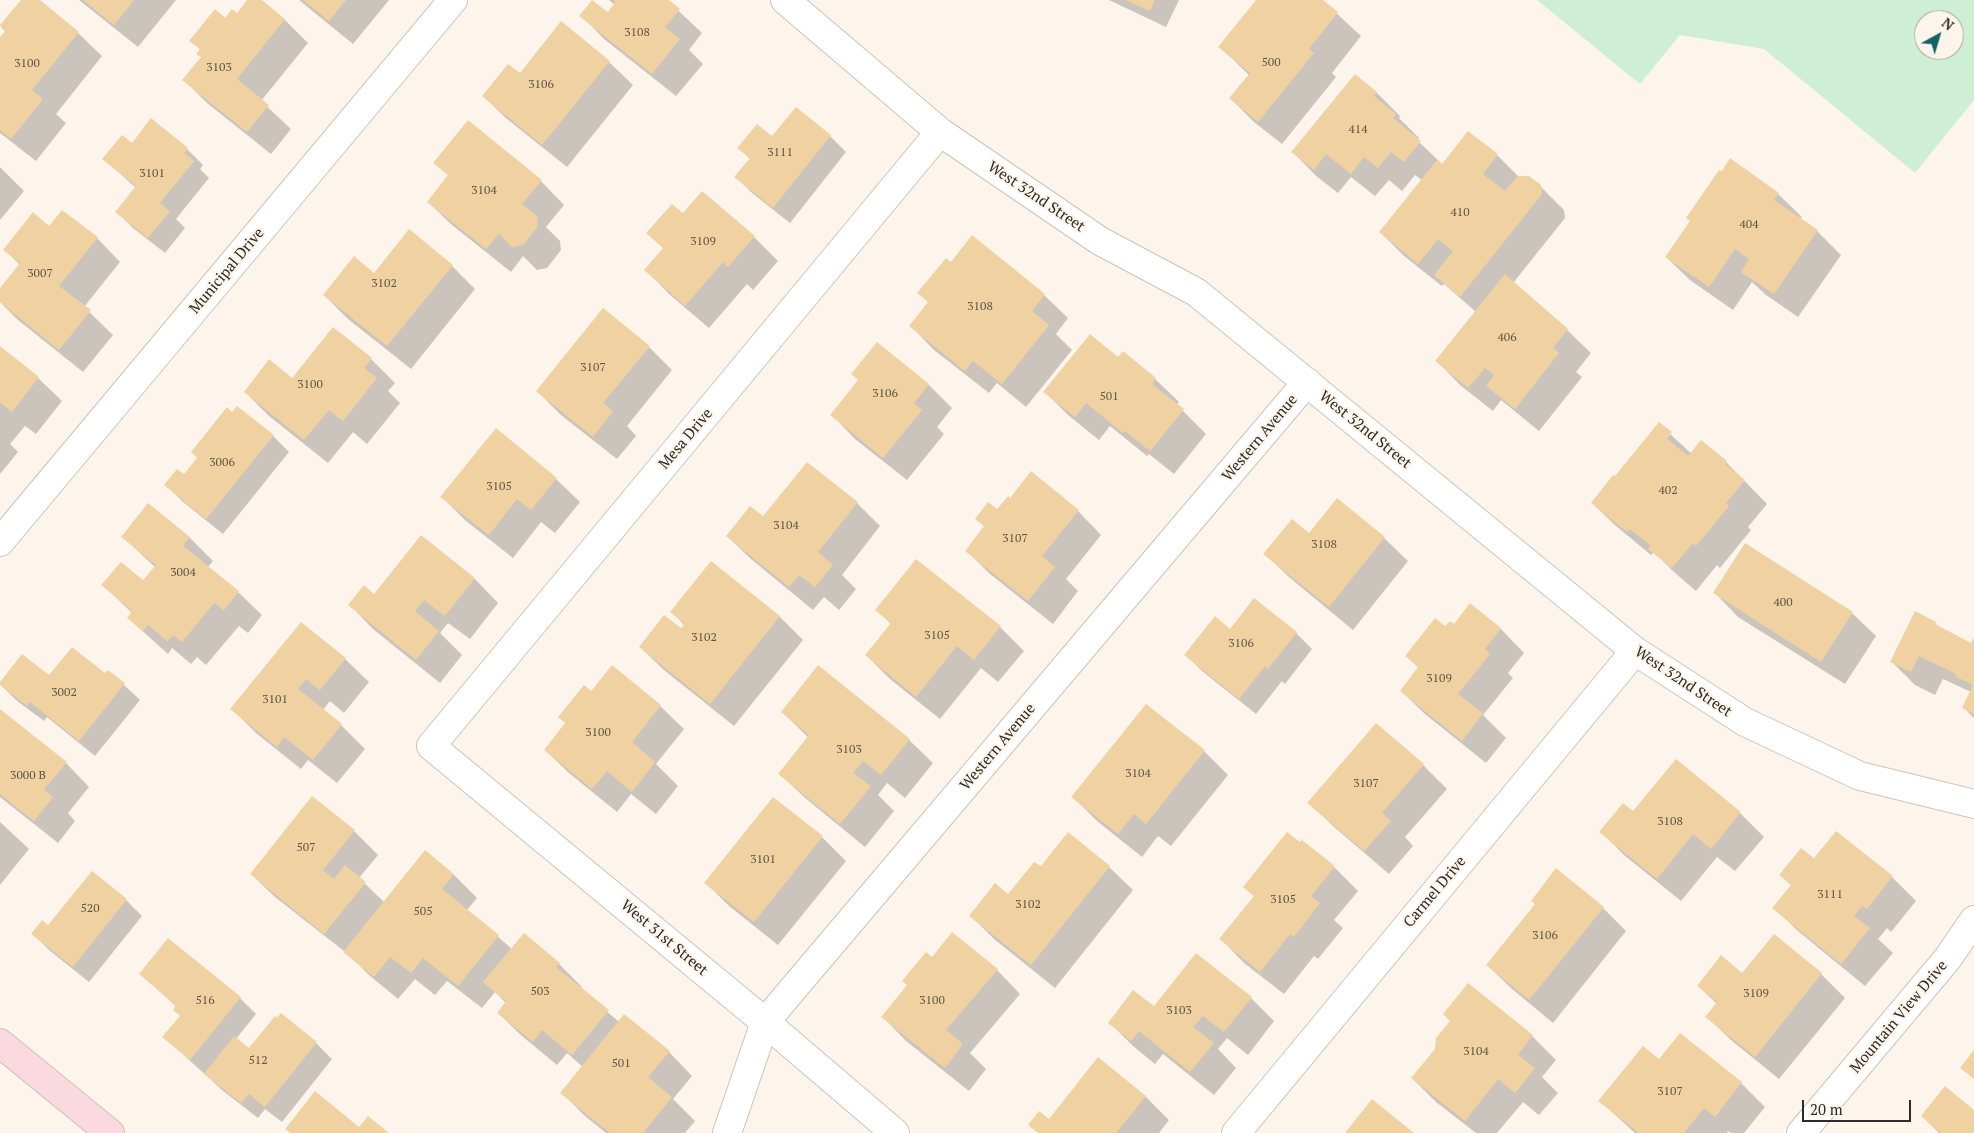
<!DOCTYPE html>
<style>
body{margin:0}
#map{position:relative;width:1974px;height:1133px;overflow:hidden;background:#fdf5ec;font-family:"PT Serif",serif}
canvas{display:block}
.north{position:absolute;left:1914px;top:10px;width:50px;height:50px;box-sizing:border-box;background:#fdf5ec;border:1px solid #aaa49d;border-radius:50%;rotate:39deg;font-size:14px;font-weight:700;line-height:20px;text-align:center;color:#2d2a27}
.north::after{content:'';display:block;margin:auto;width:18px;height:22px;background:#136366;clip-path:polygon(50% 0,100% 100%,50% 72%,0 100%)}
.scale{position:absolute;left:1802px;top:1100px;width:109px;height:22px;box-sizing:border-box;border:2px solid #2d2a27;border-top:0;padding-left:6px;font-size:15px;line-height:18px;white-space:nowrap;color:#2d2a27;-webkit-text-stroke:4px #fdf5ec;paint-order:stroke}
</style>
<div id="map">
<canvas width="1974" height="1133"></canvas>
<div class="north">N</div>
<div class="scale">20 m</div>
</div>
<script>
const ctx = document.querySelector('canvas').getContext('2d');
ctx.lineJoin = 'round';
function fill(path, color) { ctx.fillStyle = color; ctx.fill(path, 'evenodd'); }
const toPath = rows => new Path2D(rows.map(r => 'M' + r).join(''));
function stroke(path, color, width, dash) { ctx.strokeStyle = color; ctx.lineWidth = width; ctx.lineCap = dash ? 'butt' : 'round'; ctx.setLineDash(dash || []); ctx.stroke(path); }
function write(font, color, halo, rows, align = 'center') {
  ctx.font = font + ' "PT Serif",serif'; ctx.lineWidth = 4.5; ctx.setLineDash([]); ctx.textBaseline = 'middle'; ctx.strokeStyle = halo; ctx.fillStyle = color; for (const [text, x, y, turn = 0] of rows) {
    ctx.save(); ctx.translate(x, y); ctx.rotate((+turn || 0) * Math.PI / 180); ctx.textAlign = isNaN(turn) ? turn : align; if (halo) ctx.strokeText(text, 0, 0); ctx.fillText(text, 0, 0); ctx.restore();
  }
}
const green = toPath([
 [1537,0,1974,0,1974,100,1915,173,1764,49,1680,35,1640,84],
 [1924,20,1954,20,1954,50,1924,50]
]);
const shadow = toPath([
 [22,0,38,0,78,33,102,56,56,114,66,123,36,161,0,133,0,39,6,32,1,27],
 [79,0,176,0,138,47],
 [249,0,260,0,284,19,308,43,261,101,291,129,271,154,207,103,184,80,202,57,201,50,191,41,226,20,237,15],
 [299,0,389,0,353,44],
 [609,0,667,0,702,33,689,50,703,64,676,96,604,39,581,15,608,14,615,5],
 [1109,0,1179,0,1166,27],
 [1258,0,1322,0,1361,36,1332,73,1336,77,1282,144,1254,122,1230,98,1249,75,1220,47],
 [562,23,609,62,633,85,567,167,507,119,483,96,520,75],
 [1355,75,1377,93,1400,116,1399,118,1419,138,1417,140,1443,165,1468,133,1497,155,1519,177,1540,186,1564,210,1565,218,1513,283,1567,330,1591,353,1576,372,1582,377,1539,431,1501,400,1493,411,1460,385,1437,361,1476,312,1444,284,1442,286,1404,256,1380,232,1422,180,1415,175,1402,191,1389,180,1375,196,1351,177,1338,193,1316,176,1293,152],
 [796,108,830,136,846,152,790,223,752,193,736,177,750,159,739,148,773,138],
 [151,120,187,149,203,165,200,169,209,178,176,219,185,228,165,253,133,228,117,212,136,188,104,159,132,145],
 [435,163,541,181,564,205,546,227,560,241,561,250,547,268,537,270,523,256,511,272,452,225,428,202,449,176],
 [0,167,24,191,0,220],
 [702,192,754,237,778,261,753,290,747,284,709,328,669,294,646,270,664,249,647,233,683,215],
 [1778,194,1802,217,1800,219,1817,231,1841,255,1798,317,1766,295,1752,282,1733,310,1690,280,1666,257],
 [50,227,97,238,120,262,84,307,113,335,83,372,18,320,0,302,0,290,20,265,5,250],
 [972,237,1044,295,1068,318,1056,334,1072,350,1026,407,997,383,989,393,934,350,911,326,929,303,919,293,951,263],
 [452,266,475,289,411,369,348,319,324,295,374,275],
 [333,328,371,359,395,383,388,391,400,403,367,444,353,432,328,463,269,416,245,392,292,379],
 [877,343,929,385,952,408,937,427,944,434,907,480,855,439,832,415,859,381],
 [649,347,672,370,627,426,636,436,617,459,561,415,537,391],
 [0,348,38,378,62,401,36,434,25,426,10,444,18,452,0,474],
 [1119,359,1155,379,1179,402,1177,405,1206,434,1174,474,1149,454,1147,456,1110,426,1099,440,1068,415,1045,392],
 [1659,424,1692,454,1726,462,1767,504,1748,527,1751,530,1720,568,1717,565,1696,591,1674,572,1654,552,1651,555,1616,526,1592,503,1615,478],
 [273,436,289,452,223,534,182,501,166,485],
 [556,479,580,502,555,533,541,522,513,558,466,521,442,497],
 [1010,499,1078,511,1101,535,1066,579,1078,591,1053,624,990,574,967,551,985,527,977,519,997,511],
 [857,503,880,526,842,575,856,589,839,610,824,597,813,610,751,559,727,536,763,518],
 [149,505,190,538,213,561,208,567,238,592,262,615,248,633,239,626,206,665,197,657,191,664,172,648,168,654,128,618,132,613,103,585,143,582,155,567,123,537],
 [421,537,475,579,498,603,470,639,448,623,440,633,462,655,440,683,373,629,350,605,374,595],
 [1384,538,1408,561,1353,630,1289,577,1265,554],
 [916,560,1000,627,1024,651,998,682,981,668,940,719,890,679,866,655,891,624,876,610],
 [711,562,780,617,803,640,734,726,664,670,640,647,681,630,685,626,672,612],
 [1715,593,1852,613,1876,636,1845,684,1738,617],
 [1254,600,1296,633,1312,649,1285,684,1282,681,1256,714,1202,671,1186,655,1230,630],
 [1471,605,1501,629,1524,653,1508,673,1513,678,1483,715,1506,738,1486,763,1425,714,1401,691,1419,668,1407,656,1445,628,1454,626],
 [1935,623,1941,629,1971,644,1974,640,1974,718,1964,708,1971,692,1943,679,1935,695,1915,685,1891,661],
 [345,659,369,682,344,713,330,701,323,710,341,725,365,749,337,783,308,760,301,769,256,733,232,709],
 [612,666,660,706,684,729,656,764,678,786,656,814,631,794,617,812,569,773,545,750],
 [109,671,140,700,95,756,47,717,44,721,16,700,0,684,49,677,106,675],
 [1147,705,1204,751,1228,775,1171,846,1158,836,1142,857,1097,821,1073,797],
 [0,710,66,763,89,787,68,813,75,821,58,843,0,797],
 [782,712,909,740,933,763,905,798,887,783,878,795,894,811,865,847,804,797,780,774,809,738],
 [1423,765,1447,789,1405,837,1413,846,1389,874,1333,826,1309,803],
 [312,797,354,831,378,855,359,878,385,903,426,852,454,875,477,898,467,910,512,949,559,964,582,987,581,989,619,1022,669,1052,692,1076,673,1099,695,1121,685,1133,606,1133,585,1116,562,1093,583,1067,567,1053,557,1065,522,1036,498,1013,506,1003,495,992,482,1008,447,981,435,995,415,979,398,999,369,975,349,955,275,897,251,874],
 [773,799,822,837,846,861,778,945,729,906,706,883],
 [1633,812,1740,813,1764,837,1735,871,1717,857,1681,901,1624,855,1601,832],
 [0,822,29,849,0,885],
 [1836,833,1892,877,1916,901,1891,932,1887,928,1878,939,1893,953,1865,986,1798,931,1774,908,1792,886,1781,875,1815,860],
 [1068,834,1109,867,1133,890,1055,988,994,939,971,916,1008,896,1041,868],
 [1302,842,1334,867,1358,891,1334,920,1343,928,1318,959,1314,956,1284,994,1244,963,1221,939,1255,897,1244,887],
 [126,900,142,916,89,982,49,950,33,934,49,927],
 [1603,908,1626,931,1553,1023,1511,988,1487,965],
 [952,934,997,970,1020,994,970,1053,986,1069,969,1091,906,1041,883,1017],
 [1774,936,1821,974,1845,998,1779,1079,1731,1040,1707,1017,1717,1004,1698,986,1742,975],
 [168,940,240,998,256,1014,236,1039,250,1050,316,1043,332,1059,282,1122,265,1109,258,1118,222,1090,164,1037,181,1016,177,1007,140,974],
 [1468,985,1532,1036,1556,1060,1542,1077,1558,1093,1539,1115,1523,1102,1497,1133,1476,1133,1436,1102,1412,1078,1436,1049,1451,1021],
 [1251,998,1274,1021,1248,1055,1227,1038,1218,1049,1236,1068,1214,1095,1163,1054,1155,1064,1133,1046,1109,1022,1154,1008],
 [1680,1035,1741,1083,1765,1107,1744,1133,1731,1133,1728,1131,1727,1133,1635,1133,1600,1101,1660,1061],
 [1099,1059,1146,1097,1169,1120,1159,1133,1038,1133],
 [1974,1112,1974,1133,1939,1133,1922,1116]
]);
const building = toPath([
 [21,0,40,0,79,32,32,90,43,99,11,139,0,130,0,37,5,31,0,25],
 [83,0,134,0,114,25],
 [247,0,262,0,285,19,237,79,269,105,247,132,182,80,201,57,196,54,200,49,189,41,215,9,225,18,232,9,237,13],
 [303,0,346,0,329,21],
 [592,0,608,12,615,2,613,0,669,0,680,9,665,27,680,39,652,74,579,16],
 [1125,0,1155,0,1150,11],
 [1256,0,1323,0,1338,12,1309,49,1314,53,1258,122,1229,98,1250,73,1218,47],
 [561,21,610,61,542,145,482,96,508,64,520,73],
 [1355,74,1377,92,1374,96,1396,114,1393,118,1421,141,1404,162,1391,152,1378,168,1364,157,1351,174,1326,154,1314,170,1291,152],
 [796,107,831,135,773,208,734,177,750,158,737,148,757,124,772,136],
 [151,118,188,148,184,153,194,161,160,203,170,211,148,238,115,212,136,186,102,159,122,135,132,143],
 [468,120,542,180,522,204,537,216,538,226,523,245,512,247,499,234,486,249,427,202,448,175,433,163],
 [1468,131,1498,154,1483,174,1505,191,1518,176,1529,176,1541,185,1542,194,1460,297,1434,275,1453,251,1438,239,1418,264,1379,232,1437,160,1442,164],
 [1730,158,1779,193,1774,200,1818,230,1774,294,1741,272,1749,259,1735,249,1709,287,1665,257,1690,221,1686,218,1719,170,1722,171],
 [702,191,755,236,728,267,723,262,685,306,644,270,663,248,646,233,672,204,683,213],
 [62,210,98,237,59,286,91,310,59,350,0,302,0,288,20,263,3,250,33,212,49,226],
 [409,229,453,265,387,346,323,295,354,256,374,273],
 [972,235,1045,294,1032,311,1049,325,1002,384,973,361,965,371,909,326,928,302,917,293,946,258,951,262],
 [1505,274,1568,329,1553,348,1559,353,1515,409,1486,386,1494,375,1485,368,1468,388,1435,361],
 [603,308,650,346,603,403,613,411,593,437,536,391],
 [333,327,372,358,364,368,377,378,343,421,329,410,304,440,244,392,269,359,292,378],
 [1090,334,1118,357,1123,351,1156,378,1152,384,1184,409,1150,451,1125,431,1123,433,1086,403,1075,417,1043,392],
 [877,342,929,384,914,403,922,410,883,458,830,415,858,380,851,374],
 [0,346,39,377,12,412,1,403,0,404],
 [237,406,274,435,206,519,164,485,177,469,184,474,197,458,191,452,227,407,232,412],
 [1659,422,1672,432,1667,439,1688,456,1701,440,1727,461,1725,464,1745,480,1726,503,1729,506,1696,546,1693,543,1672,568,1648,549,1651,546,1630,529,1627,532,1591,503,1613,475,1615,476],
 [496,428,557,478,531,510,517,499,489,535,440,497],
 [807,462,858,502,818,552,833,565,815,587,799,575,789,587,726,536,750,506,763,516],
 [1031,471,1079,510,1042,556,1055,567,1028,601,965,551,984,526,975,519,988,502,997,509,1008,496,1010,498],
 [1337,498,1385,537,1329,607,1263,554,1292,519,1309,533],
 [148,503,190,537,183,546,239,591,224,610,214,603,182,642,173,635,167,641,148,625,143,631,127,618,132,611,101,585,121,562,143,580,156,565,121,537],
 [421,535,475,578,445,616,424,600,415,611,439,631,416,660,348,605,364,585,374,594],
 [1745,543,1853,612,1821,662,1713,593],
 [916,559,1001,626,974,660,957,646,916,697,865,655,891,623,875,610],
 [711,561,780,616,710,704,639,647,664,615,681,628,685,624,670,612],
 [1254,598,1297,632,1268,669,1265,666,1239,699,1184,655,1215,616,1230,629],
 [1470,603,1501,628,1485,649,1490,654,1458,694,1483,713,1462,741,1400,691,1418,667,1405,656,1435,618,1445,626,1450,621,1454,624],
 [1915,611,1936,622,1935,624,1971,643,1974,637,1974,714,1962,708,1973,685,1955,676,1956,674,1919,656,1911,672,1890,662],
 [301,622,346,658,320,690,306,679,298,689,342,724,313,760,284,737,277,747,230,709],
 [72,647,105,673,108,670,125,683,79,741,30,702,27,706,0,685,0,682,22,654,49,675],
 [612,665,661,705,632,742,655,762,632,792,607,771,592,789,544,750,565,723,558,717,584,685,591,691],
 [818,665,910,739,881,775,863,761,853,773,871,786,840,824,778,774,809,735,781,712],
 [1146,704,1205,750,1146,824,1134,814,1118,834,1071,797],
 [0,709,67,762,44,790,53,797,34,821,0,794],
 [1376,723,1424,764,1382,813,1391,821,1364,851,1307,803],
 [1676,759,1741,812,1711,849,1693,834,1657,879,1599,832,1623,803,1633,811],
 [312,796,355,830,323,870,334,879,345,865,366,882,324,934,250,874],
 [773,797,823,836,754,922,704,883],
 [1836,831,1893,876,1867,909,1862,906,1854,916,1870,928,1841,964,1772,908,1791,885,1779,875,1801,848,1814,858],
 [1068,832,1110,866,1031,965,969,916,995,883,1008,894,1034,862,1041,866],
 [1287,832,1300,842,1302,840,1335,866,1311,896,1320,903,1294,937,1290,934,1260,972,1219,939,1254,896,1243,887],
 [425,850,454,874,442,889,499,935,458,986,423,958,411,973,390,957,374,977,343,952],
 [1556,868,1604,907,1529,1000,1486,965,1535,904,1531,901],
 [92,871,127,899,73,967,31,934,42,920,48,925],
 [952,932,998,969,946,1030,963,1044,945,1068,881,1017,907,985,902,981,926,952,932,957],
 [524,933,560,963,556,967,609,1010,572,1055,542,1030,533,1042,497,1013,506,1001,483,982],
 [1774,934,1822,973,1755,1057,1705,1017,1717,1002,1697,986,1721,955,1742,973],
 [168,938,241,997,190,1060,162,1037,180,1016,173,1010,176,1005,139,974],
 [1196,953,1252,997,1224,1032,1203,1016,1193,1027,1214,1043,1190,1072,1139,1031,1131,1041,1108,1023,1133,990,1154,1006],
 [1468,983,1533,1035,1518,1055,1535,1068,1515,1093,1498,1079,1465,1121,1411,1078,1435,1049,1436,1038,1450,1021,1443,1014],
 [281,1013,317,1042,265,1107,249,1094,241,1103,204,1074,234,1036,249,1048,275,1016,277,1018],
 [624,1014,670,1051,648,1077,672,1097,643,1133,610,1133,560,1093],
 [1680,1033,1742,1082,1715,1117,1704,1108,1684,1133,1639,1133,1598,1101,1643,1046,1659,1059],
 [1974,1050,1974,1079,1960,1068],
 [1098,1057,1146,1096,1116,1133,1038,1133,1028,1125,1039,1111,1049,1119],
 [1945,1086,1974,1110,1974,1133,1941,1133,1921,1116],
 [315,1091,359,1127,368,1116,389,1133,290,1133,285,1129],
 [1372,1099,1414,1133,1345,1133]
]);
const minor = toPath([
 [785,0,940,132,1100,241,1196,292,1635,651,1745,722,1860,776,1974,804],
 [0,542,453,0],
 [727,1133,765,1022,1307,382],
 [895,1133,765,1022,431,746,940,132],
 [1236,1133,1635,651],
 [1801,1133,1948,958,1974,920]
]);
const secondary = toPath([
 [0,1043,110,1133]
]);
const numberNames = [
 ["3108",637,33],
 ["500",1271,63],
 ["3100",27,64],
 ["3103",219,68],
 ["3106",541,85],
 ["414",1358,130],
 ["3111",780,153],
 ["3101",152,174],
 ["3104",484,191],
 ["410",1460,213],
 ["404",1749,225],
 ["3109",703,242],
 ["3007",40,274],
 ["3102",384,284],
 ["3108",980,307],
 ["406",1507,338],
 ["3107",593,368],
 ["3100",310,385],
 ["3106",885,394],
 ["501",1109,397],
 ["3006",222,463],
 ["3105",499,487],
 ["402",1668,491],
 ["3104",786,526],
 ["3107",1015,539],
 ["3108",1324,545],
 ["3004",183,573],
 ["400",1783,603],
 ["3105",937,636],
 ["3102",704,638],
 ["3106",1241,644],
 ["3109",1439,679],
 ["3002",64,693],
 ["3101",275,700],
 ["3100",598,733],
 ["3103",849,750],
 ["3104",1138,774],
 ["3000 B",28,776],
 ["3107",1366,784],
 ["3108",1670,822],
 ["507",306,848],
 ["3101",763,860],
 ["3111",1830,895],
 ["3105",1283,900],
 ["3102",1028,905],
 ["520",90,909],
 ["505",423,912],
 ["3106",1545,936],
 ["503",540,992],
 ["3109",1756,994],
 ["516",205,1001],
 ["3100",932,1001],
 ["3103",1179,1011],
 ["3104",1476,1052],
 ["512",258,1061],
 ["501",621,1064],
 ["3107",1670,1092]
];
const streetNames = [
 ["West 32nd Street",1036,197,34],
 ["Municipal Drive",227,271,-50],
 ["West 32nd Street",1365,430,39],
 ["Western Avenue",1260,438,-50],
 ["Mesa Drive",686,439,-50],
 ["West 32nd Street",1683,682,34],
 ["Western Avenue",998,747,-50],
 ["Carmel Drive",1435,892,-50],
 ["West 31st Street",664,938,40],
 ["Mountain View Drive",1899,1017,-50]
];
fill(green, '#cfefd5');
fill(shadow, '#0003');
fill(building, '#f0d2a2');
stroke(minor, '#cbc4bb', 30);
stroke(secondary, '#cbc4bb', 30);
stroke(minor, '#fff', 28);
stroke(secondary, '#fad9e0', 28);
write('12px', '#5e5446', null, numberNames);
write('15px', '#2d2a27', '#fdf5ec', streetNames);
</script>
